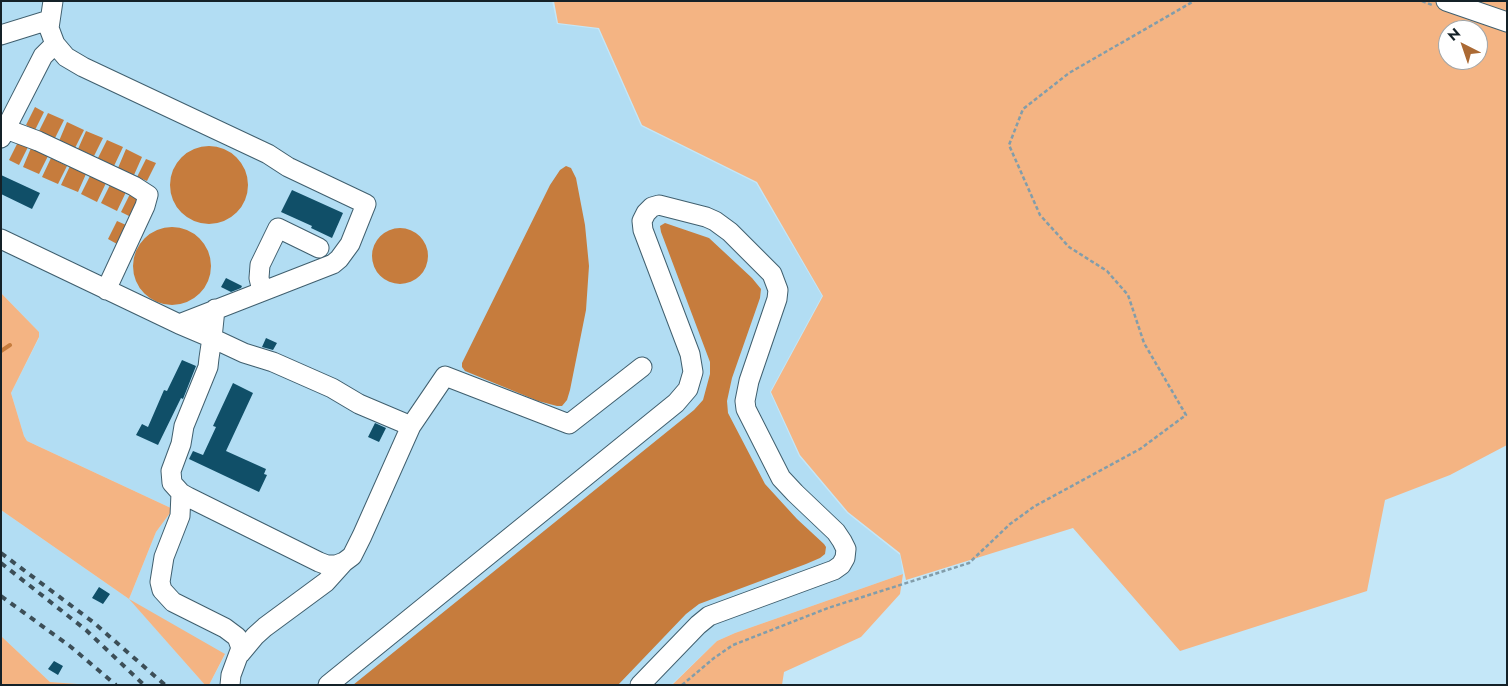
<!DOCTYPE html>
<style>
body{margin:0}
#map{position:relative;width:1508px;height:686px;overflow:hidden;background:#c4e7f8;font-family:Jost,sans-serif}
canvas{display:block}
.frame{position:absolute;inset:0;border:2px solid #142128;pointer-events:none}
.north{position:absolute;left:1438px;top:20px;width:50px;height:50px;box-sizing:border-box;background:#fff;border:1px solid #a1a6a9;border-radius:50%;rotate:319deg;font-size:14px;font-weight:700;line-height:20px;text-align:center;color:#142128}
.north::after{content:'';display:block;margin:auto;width:18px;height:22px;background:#ab6a34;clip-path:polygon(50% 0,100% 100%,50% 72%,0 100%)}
</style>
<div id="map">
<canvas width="1508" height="686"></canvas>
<div class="frame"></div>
<div class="north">N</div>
</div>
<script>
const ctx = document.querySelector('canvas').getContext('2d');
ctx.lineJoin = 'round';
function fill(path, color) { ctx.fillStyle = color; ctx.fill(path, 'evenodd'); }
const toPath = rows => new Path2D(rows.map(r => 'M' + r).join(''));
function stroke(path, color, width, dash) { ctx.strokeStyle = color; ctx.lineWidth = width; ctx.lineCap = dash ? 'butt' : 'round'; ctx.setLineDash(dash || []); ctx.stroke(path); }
const built = toPath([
 [1,1,552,1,557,24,598,29,641,126,756,183,822,296,770,392,799,456,847,513,900,555,903,574,735,633,717,641,671,685,209,685,225,655,131,601,205,685,92,685,50,682,1,636,1,510,129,599,156,532,173,509,27,441,24,436,11,393,39,338,39,332,1,293]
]);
const green = toPath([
 [554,1,1507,1,1507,445,1450,475,1385,500,1367,591,1180,651,1073,528,906,580,900,553,848,512,800,455,771,392,823,296,757,182,642,125,599,28,558,23],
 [1448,30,1478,30,1478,60,1448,60],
 [1,293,39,332,39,337,11,393,24,436,27,441,173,509,156,532,129,599,225,654,209,685,205,685,129,599,1,510],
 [903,574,900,594,861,637,784,672,782,685,672,685,717,641,735,633],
 [1,636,50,682,92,685,1,685]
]);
const water = toPath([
 [35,107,44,112,35,130,26,125],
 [48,113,64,120,55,138,39,131],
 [67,122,84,130,75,148,59,141],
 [86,131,103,138,94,156,78,149],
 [107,140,123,147,114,166,98,158],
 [18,142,28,147,19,165,9,160],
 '170 185a39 39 0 1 1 78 0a39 39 0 1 1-78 0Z',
 [31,148,48,156,39,174,23,167],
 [126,149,142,157,134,175,118,168],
 [51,158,67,166,58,184,42,177],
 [146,159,156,163,147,181,137,177],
 [70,166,86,174,78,192,61,185],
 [566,166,571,168,576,178,585,225,589,266,586,310,570,390,567,400,562,406,557,406,538,401,465,371,462,367,462,363,550,185,560,170],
 [90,176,106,183,97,202,81,194],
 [110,185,126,192,117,211,101,203],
 [130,194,139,198,131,217,121,212],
 [117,221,126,225,117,244,108,239],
 [665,223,709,238,752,278,761,289,760,298,732,378,727,401,728,413,765,484,797,519,824,544,826,547,825,554,820,558,806,564,699,604,686,614,618,685,353,685,694,410,703,400,710,374,710,362,661,232,660,226],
 '133 266a39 39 0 1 1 78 0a39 39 0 1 1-78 0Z',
 '372 256a28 28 0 1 1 56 0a28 28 0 1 1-56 0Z'
]);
const stream = toPath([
 [1,351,10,345]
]);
const building = toPath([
 [1,175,40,193,32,209,1,194],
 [292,190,343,213,332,238,311,228,312,226,281,212],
 [226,278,242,286,241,288,231,292,221,287],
 [266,338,277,343,273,350,262,347],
 [182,360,196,366,183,399,181,398,158,445,136,435,142,424,148,427,164,390,167,391],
 [233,383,253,393,226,451,266,469,264,474,267,475,259,492,189,459,193,451,203,455,216,427,213,426],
 [375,423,386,428,379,442,368,437],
 [99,587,110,594,103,604,92,598],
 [54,661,63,666,58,675,48,669]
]);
const path = toPath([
 [1422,1,1432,5],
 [682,685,714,658,733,645,828,608,969,563,1010,524,1035,506,1140,449,1186,415,1144,343,1128,295,1107,271,1069,247,1040,215,1009,145,1023,109,1069,73,1194,1]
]);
const minor = toPath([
 [1446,1,1507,22],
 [1,35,49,20],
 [6,129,38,141,134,186,148,195,145,206,106,290],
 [1,138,43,56,55,44],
 [1,239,179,324,333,264,339,259,350,244,366,204,288,167,268,154,83,67,66,57,55,44,49,28,53,1],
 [262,291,259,278,260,265,278,228,319,248],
 [179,324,212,338,244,353,273,362,332,388,359,404,411,426,362,536,352,556,344,562,336,565,327,565,319,562,188,497,181,493,172,483,171,471,181,444,184,426,208,367,209,358,212,338,215,309],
 [411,426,445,376,569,424,642,367],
 [181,493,180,516,164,557,160,582,162,590,173,602,225,628,237,637,241,648,231,675,230,685],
 [240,654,255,636,265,627,326,582,344,562],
 [328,685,676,403,688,389,693,372,690,354,643,230,642,221,646,213,652,207,659,205,706,217,715,221,730,232,772,274,778,290,777,299,749,381,745,401,746,409,781,478,795,493,836,532,842,541,846,549,845,558,841,565,834,570,709,616,698,625,640,685]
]);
const rail = toPath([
 [1,553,93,622,165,685],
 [1,563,86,630,144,685],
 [1,596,71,647,116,685]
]);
fill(built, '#b2ddf3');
fill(green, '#f4b483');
fill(water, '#c67c3d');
stroke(stream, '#c67c3d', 4);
fill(building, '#104f68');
stroke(minor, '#405f6e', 21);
stroke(path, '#829daa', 2.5, [4, 2.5]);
stroke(minor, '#fff', 19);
stroke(rail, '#3c4e57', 4, [6, 6]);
</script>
